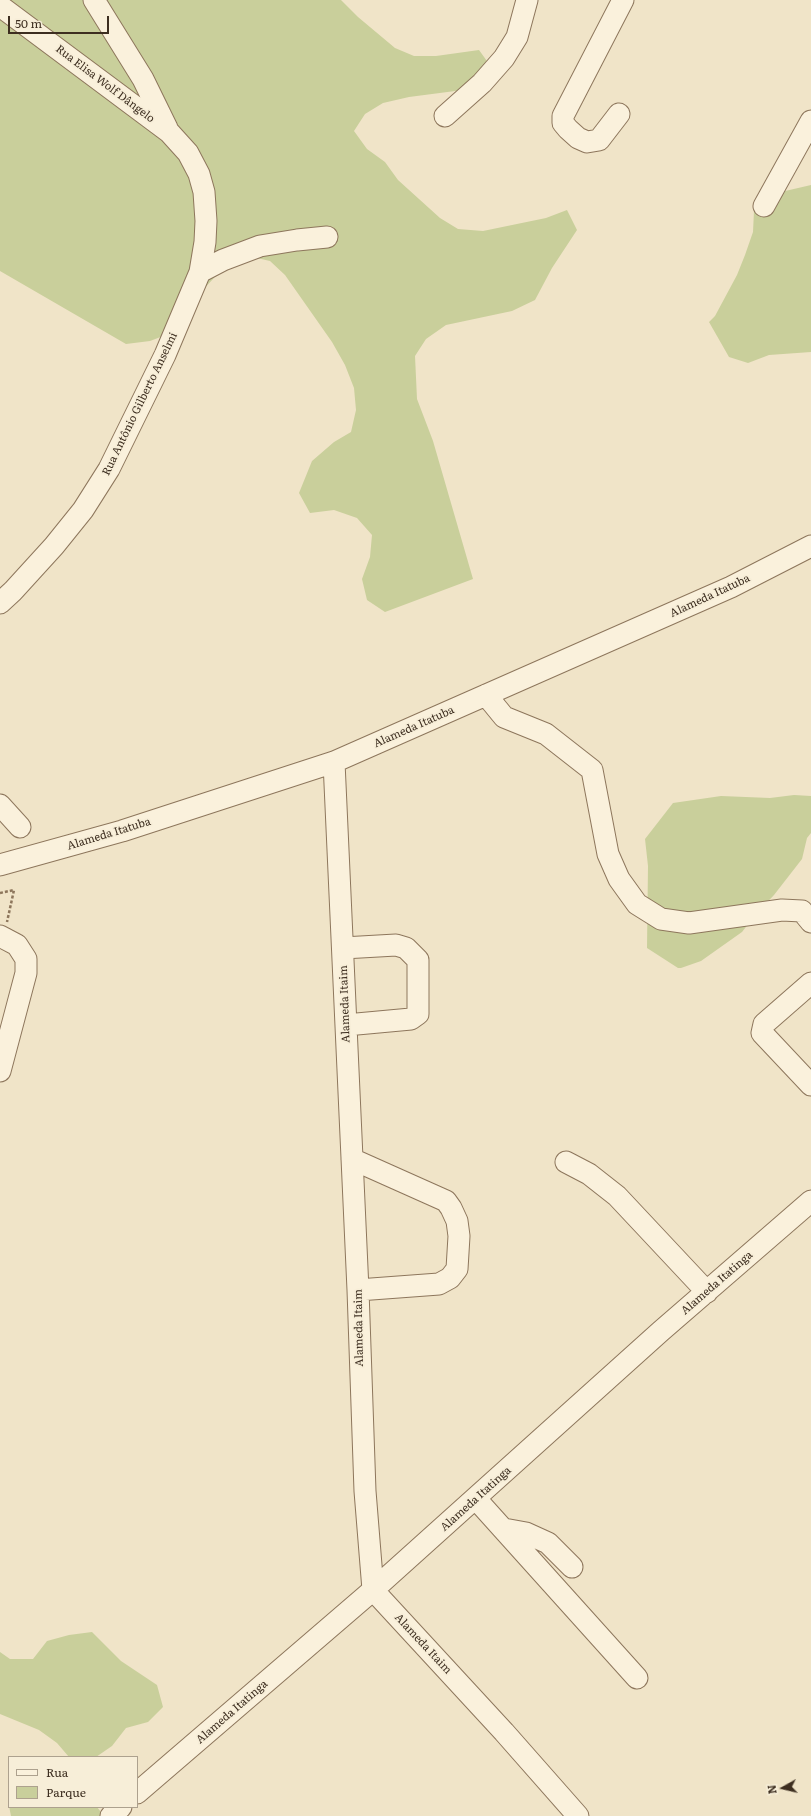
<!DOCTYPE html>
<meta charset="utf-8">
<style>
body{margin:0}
#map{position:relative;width:811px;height:1816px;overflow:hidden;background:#f0e4c8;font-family:Literata,serif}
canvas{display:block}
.legend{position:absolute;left:8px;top:1756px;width:130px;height:52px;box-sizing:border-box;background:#f7eed8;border:1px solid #ada18e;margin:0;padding:5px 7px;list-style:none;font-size:12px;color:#3d2e20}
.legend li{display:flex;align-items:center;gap:8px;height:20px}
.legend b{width:20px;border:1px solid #ada18e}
.north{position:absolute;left:763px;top:1768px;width:40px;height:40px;-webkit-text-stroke:3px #f7eed8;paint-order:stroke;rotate:262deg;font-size:11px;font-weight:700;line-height:16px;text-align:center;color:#3d2e20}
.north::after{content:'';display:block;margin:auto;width:14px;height:18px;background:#3d2e20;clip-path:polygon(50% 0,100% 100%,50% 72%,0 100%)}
.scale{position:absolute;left:8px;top:16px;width:101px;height:18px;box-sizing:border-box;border:2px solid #3d2e20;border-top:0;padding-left:5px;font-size:12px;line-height:14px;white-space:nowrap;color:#3d2e20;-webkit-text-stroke:3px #f7eed8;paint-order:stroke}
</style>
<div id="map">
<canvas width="811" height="1816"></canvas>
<ul class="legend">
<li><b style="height:5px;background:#faf1dc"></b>Rua</li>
<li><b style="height:11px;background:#c9cf9b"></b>Parque</li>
</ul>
<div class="north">N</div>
<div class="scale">50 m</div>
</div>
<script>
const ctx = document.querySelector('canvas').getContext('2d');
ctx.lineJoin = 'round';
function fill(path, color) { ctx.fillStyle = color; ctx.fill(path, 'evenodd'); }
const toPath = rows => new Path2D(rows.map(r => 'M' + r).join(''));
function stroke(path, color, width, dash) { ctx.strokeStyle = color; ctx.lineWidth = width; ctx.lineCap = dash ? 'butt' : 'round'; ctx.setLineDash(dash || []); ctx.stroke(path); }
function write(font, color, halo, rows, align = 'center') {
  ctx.font = font + ' Literata,serif'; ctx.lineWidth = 3.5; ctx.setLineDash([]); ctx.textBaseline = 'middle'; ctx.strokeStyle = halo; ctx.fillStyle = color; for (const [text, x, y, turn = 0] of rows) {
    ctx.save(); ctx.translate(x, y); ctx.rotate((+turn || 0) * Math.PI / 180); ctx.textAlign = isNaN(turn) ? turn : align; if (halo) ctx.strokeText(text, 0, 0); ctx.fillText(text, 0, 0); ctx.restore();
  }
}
const green = toPath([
 [0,0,341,0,358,17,395,48,414,56,436,56,479,50,492,68,486,87,409,97,383,103,365,114,354,131,367,149,385,162,398,180,440,218,458,229,483,231,546,218,567,210,577,230,552,268,535,300,512,311,446,325,426,339,415,356,417,399,433,441,473,579,385,612,367,600,362,579,370,557,372,535,357,518,334,510,310,513,299,493,312,461,334,442,351,432,356,410,354,388,345,365,332,342,285,275,270,261,248,256,227,264,199,294,171,333,150,341,126,344,0,271],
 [811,185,811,352,769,355,748,363,729,357,709,322,715,316,737,275,745,255,753,232,754,211,768,195],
 [794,795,811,796,811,833,807,838,802,859,774,895,756,914,742,932,701,961,681,968,678,968,647,948,648,866,645,839,673,803,721,796,770,798],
 [92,1632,121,1661,157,1685,163,1707,148,1722,126,1728,112,1746,96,1757,69,1757,57,1743,39,1730,0,1714,0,1652,10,1659,33,1659,47,1641,69,1635],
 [9,1806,97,1807,104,1816,11,1816]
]);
const path = toPath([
 [0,893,14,890,7,922]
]);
const minor = toPath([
 [94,0,143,79,167,128],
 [0,6,169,132,188,153,199,174,204,192,206,221,205,242,200,272,165,355,109,469,83,510,54,546,13,591,0,603],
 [619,114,599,140,587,142,578,138,568,129,563,123,563,116,623,0],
 [445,116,482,83,504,58,517,37,527,0],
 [764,206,811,121],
 [200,272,223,260,260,246,297,240,327,237],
 [486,695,504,717,546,734,592,770,608,854,619,879,637,904,661,919,689,923,782,910,802,911,811,922],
 [334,762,358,1290,365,1491,373,1590,504,1732,578,1816],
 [0,805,20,827],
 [0,865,122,831,334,762,731,587,811,546],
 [0,936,17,945,26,959,26,973,0,1071],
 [343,948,396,945,406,948,418,960,418,1014,411,1019,346,1025],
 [811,983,764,1024,762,1033,811,1085],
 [352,1159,446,1201,451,1208,457,1221,459,1236,457,1269,450,1278,439,1284,358,1290],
 [566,1162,589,1174,617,1196,707,1292],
 [476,1499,637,1678],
 [504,1529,526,1533,548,1543,572,1567],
 [137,1793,373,1590,661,1331,811,1201],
 [111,1816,121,1807]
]);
const streetNames = [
 ["Rua Elisa Wolf Dângelo",105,84,37],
 ["Rua Antônio Gilberto Anselmi",140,404,-64],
 ["Alameda Itatuba",710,596,-25],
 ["Alameda Itatuba",414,727,-24],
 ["Alameda Itatuba",109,834,-17],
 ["Alameda Itaim",345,1004,-92],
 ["Alameda Itatinga",717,1283,-41],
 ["Alameda Itaim",359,1328,-91],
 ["Alameda Itatinga",476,1499,-42],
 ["Alameda Itaim",423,1644,47],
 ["Alameda Itatinga",232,1712,-41]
];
fill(green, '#c9cf9b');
stroke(minor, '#8d765c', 23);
stroke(path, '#8d765c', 2.5, [3, 2]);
stroke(minor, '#faf1dc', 21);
write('11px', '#3d2e20', '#f7eed8', streetNames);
</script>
